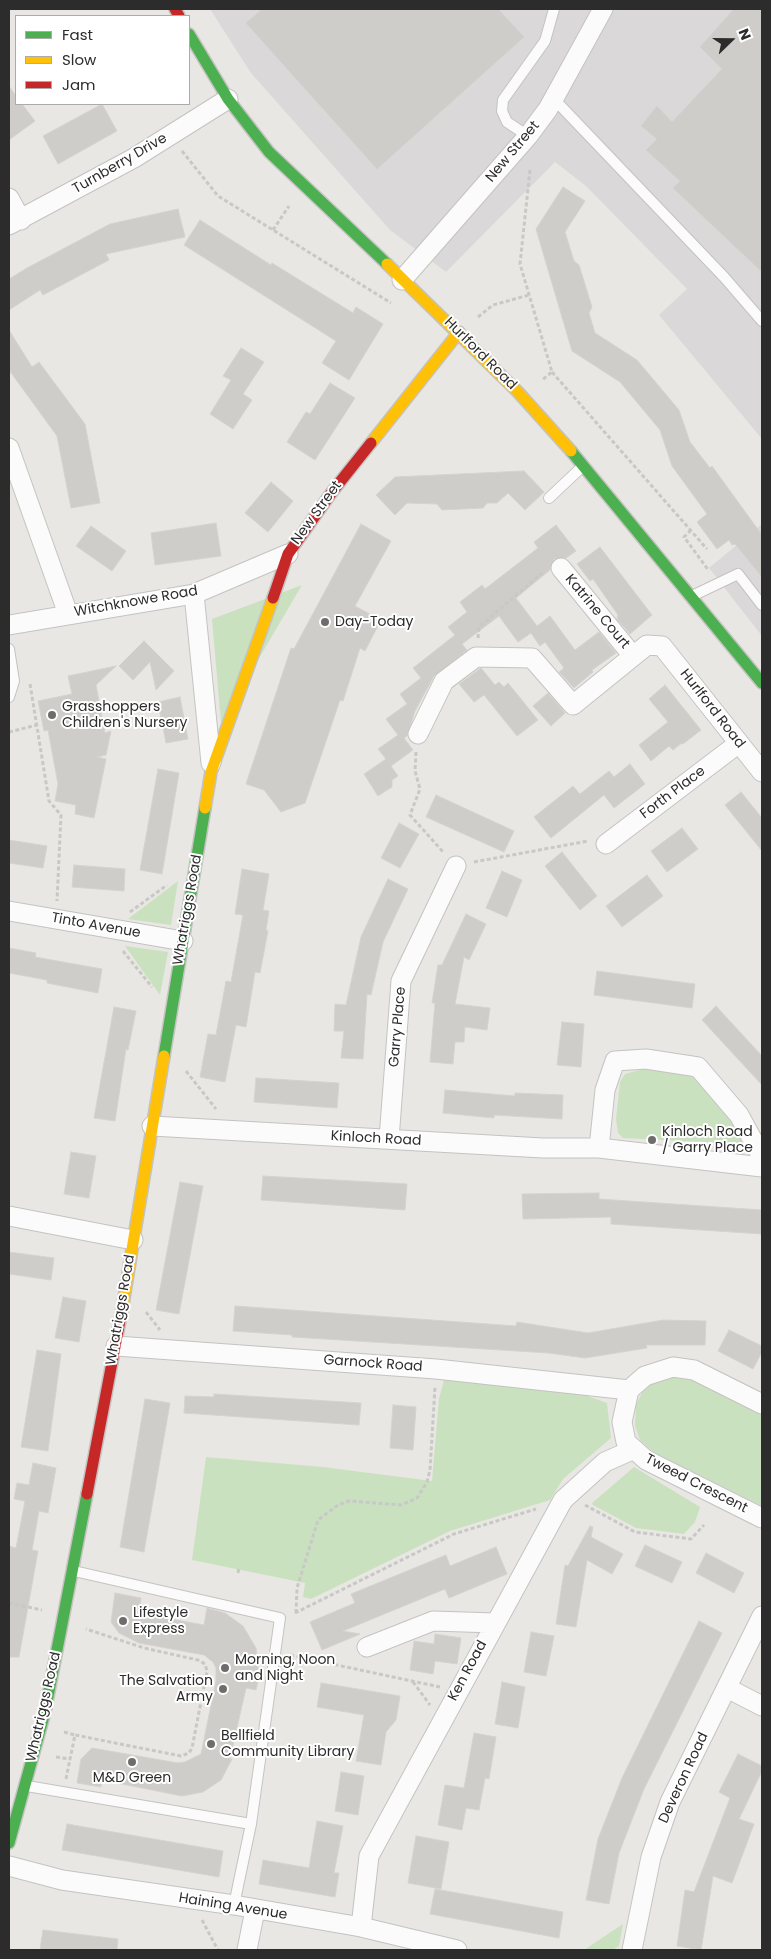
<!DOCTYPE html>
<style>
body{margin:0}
#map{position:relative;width:771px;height:1959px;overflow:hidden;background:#e9e7e3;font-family:Poppins,sans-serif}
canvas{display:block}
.frame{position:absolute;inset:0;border:10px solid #2c2c2c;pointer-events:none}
.legend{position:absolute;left:15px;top:15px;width:175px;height:90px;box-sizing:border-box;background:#fff;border:1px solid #ababab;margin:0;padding:6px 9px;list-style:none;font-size:15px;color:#2c2c2c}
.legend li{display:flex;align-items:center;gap:10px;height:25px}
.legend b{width:25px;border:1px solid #ababab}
.north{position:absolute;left:706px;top:15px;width:50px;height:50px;-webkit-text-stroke:4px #fff;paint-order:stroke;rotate:68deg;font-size:14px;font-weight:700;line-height:20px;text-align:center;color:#2c2c2c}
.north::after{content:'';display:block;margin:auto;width:18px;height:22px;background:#2c2c2c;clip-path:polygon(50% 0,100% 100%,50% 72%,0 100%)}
</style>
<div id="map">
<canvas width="771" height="1959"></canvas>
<div class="frame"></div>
<ul class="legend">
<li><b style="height:6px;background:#4caf50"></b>Fast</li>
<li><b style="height:6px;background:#ffc107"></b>Slow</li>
<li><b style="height:6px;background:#c62828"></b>Jam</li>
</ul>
<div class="north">N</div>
</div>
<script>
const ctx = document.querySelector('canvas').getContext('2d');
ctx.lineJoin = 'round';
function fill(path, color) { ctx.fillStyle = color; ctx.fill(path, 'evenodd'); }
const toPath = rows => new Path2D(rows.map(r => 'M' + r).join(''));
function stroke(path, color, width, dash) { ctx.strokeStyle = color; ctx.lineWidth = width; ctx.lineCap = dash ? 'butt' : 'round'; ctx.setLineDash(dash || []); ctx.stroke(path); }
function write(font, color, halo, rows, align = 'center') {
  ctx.font = font + ' Poppins,sans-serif'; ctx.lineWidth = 4; ctx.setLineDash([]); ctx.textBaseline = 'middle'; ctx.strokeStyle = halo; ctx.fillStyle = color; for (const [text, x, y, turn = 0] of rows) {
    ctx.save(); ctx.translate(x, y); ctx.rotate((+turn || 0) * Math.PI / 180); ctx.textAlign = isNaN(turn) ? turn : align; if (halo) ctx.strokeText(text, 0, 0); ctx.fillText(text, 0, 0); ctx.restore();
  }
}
const industrial = toPath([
 [210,9,762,9,762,439,659,315,687,289,586,186,555,162,446,272,390,230,251,73],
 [762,524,762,636,709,568]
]);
const green = toPath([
 [302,585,221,723,212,619],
 [178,881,171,925,128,919],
 [125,946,168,952,160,995],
 [650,1067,682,1071,694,1078,741,1132,746,1144,623,1138,618,1133,616,1119,620,1082,625,1074],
 [664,1377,686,1377,762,1414,762,1506,653,1452,640,1440,635,1426,636,1404,646,1386],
 [444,1380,568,1389,607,1403,611,1438,563,1479,550,1500,450,1531,311,1599,303,1597,305,1583,192,1560,206,1457,323,1467,432,1481,439,1399],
 [634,1467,700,1507,695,1522,684,1534,636,1528,593,1505,592,1503],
 [623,1924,619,1946,613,1950,584,1950]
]);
const building = toPath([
 [262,9,498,9,524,37,377,169,246,23,262,9],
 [734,9,762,9,762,272,673,188,680,181,646,150,657,139,641,126,657,106,672,122,722,69,700,47,734,9],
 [9,86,16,96,16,104,22,104,35,121,9,140,9,86],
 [102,104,117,131,58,164,43,136,102,104],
 [563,187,585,201,565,232,574,261,579,265,592,307,589,313,595,333,637,360,679,410,690,442,710,468,712,466,762,535,762,577,735,544,732,545,729,540,717,549,697,522,707,514,672,466,660,430,620,382,572,351,536,229,563,187],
 [178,209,185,237,106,254,109,260,43,295,40,290,9,310,9,279,27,268,110,224,178,209],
 [200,220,271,265,272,263,353,313,356,307,383,324,349,380,322,363,336,341,184,245,200,220],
 [9,330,32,367,39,362,85,424,100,503,71,508,57,436,9,370,9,330],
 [241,348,264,362,243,394,252,400,233,429,210,414,231,380,223,376,241,348],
 [330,383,355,398,315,460,287,442,306,412,310,414,330,383],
 [524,471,544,492,525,510,508,493,497,503,487,503,483,508,442,510,437,504,407,503,395,515,376,495,395,477,524,471],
 [271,482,293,501,268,532,245,513,271,482],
 [216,523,221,556,155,565,151,533,216,523],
 [361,524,391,541,355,606,381,620,365,651,360,648,343,701,340,700,305,803,281,812,264,790,246,784,291,648,294,649,361,524],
 [556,525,576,551,566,558,554,559,550,570,516,598,537,626,550,616,575,650,599,632,616,653,592,670,593,672,574,688,559,672,564,668,545,642,540,646,531,633,518,642,499,616,462,644,467,650,434,676,415,711,407,736,404,738,413,750,391,766,398,776,392,780,392,787,378,796,364,774,386,759,378,749,398,735,386,719,407,704,400,694,421,678,413,668,455,635,448,627,467,612,460,602,482,585,485,589,538,548,534,542,556,525],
 [91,526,126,551,112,571,76,546,91,526],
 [600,547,652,615,630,634,617,619,618,615,593,579,590,581,577,564,600,547],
 [144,641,174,671,156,690,150,662,133,680,119,666,144,641],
 [116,666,96,685,105,733,111,731,106,755,97,757,106,759,94,818,75,814,76,805,55,801,58,784,48,730,44,731,38,701,72,694,68,676,116,666],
 [481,668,495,685,499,682,504,687,508,683,538,720,517,736,484,695,474,702,459,684,481,668],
 [665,685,701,730,683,744,682,743,673,750,669,746,651,761,639,745,668,722,649,699,665,685],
 [548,693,565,713,551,726,533,706,548,693],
 [180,697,188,739,166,743,158,702,180,697],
 [630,764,645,784,614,808,604,795,551,838,534,817,573,786,580,794,609,771,614,777,630,764],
 [158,769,179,773,162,874,140,870,158,769],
 [741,792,762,818,762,851,725,805,741,792],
 [436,795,514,831,504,852,426,817,436,795],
 [399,823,419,834,400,868,381,858,399,823],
 [682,828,698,849,667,872,651,851,682,828],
 [9,840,47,846,43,868,9,863,9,840],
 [562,852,597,896,580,910,545,866,562,852],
 [74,865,125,869,124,891,72,887,74,865],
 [242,869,269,874,263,910,269,911,266,930,268,931,260,973,255,972,246,1027,236,1025,225,1082,200,1077,208,1034,216,1035,226,981,231,982,243,915,235,914,242,869],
 [502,871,522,880,507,917,486,908,502,871],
 [647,875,663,896,622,927,606,906,647,875],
 [388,879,408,889,383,942,371,995,367,994,363,1059,341,1058,344,1031,334,1031,335,1004,346,1005,361,937,388,879],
 [466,914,486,924,469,960,464,957,455,1004,490,1008,487,1030,465,1027,464,1042,455,1042,453,1064,430,1062,435,1003,432,1003,438,965,442,965,466,914],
 [9,948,36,953,35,957,102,969,98,993,47,983,47,980,9,973,9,948],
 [597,971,695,984,692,1008,594,995,597,971],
 [716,1006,762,1056,762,1085,702,1020,716,1006],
 [114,1007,136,1011,128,1050,126,1049,115,1121,94,1118,114,1007],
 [562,1022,584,1024,581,1067,557,1065,562,1022],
 [256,1078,339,1083,337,1108,254,1102,256,1078],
 [445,1090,515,1096,515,1093,563,1095,562,1119,494,1115,494,1118,443,1113,445,1090],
 [71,1152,96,1156,89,1198,64,1194,71,1152],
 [263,1176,407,1184,405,1210,261,1200,263,1176],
 [180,1182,203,1186,179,1314,156,1310,180,1182],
 [599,1193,599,1199,762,1210,762,1234,611,1224,611,1217,523,1219,522,1194,599,1193],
 [9,1252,54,1258,51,1280,9,1274,9,1252],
 [63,1297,86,1301,79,1342,55,1338,63,1297],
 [235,1306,516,1326,517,1322,588,1333,663,1320,706,1321,705,1345,646,1345,647,1348,585,1358,549,1353,292,1337,292,1335,233,1331,235,1306],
 [729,1330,762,1346,762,1352,753,1369,718,1351,729,1330],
 [37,1350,61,1354,48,1451,21,1447,37,1350],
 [214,1394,361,1403,359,1425,184,1413,185,1396,214,1397,214,1394],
 [145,1399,170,1403,144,1552,120,1547,145,1399],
 [393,1405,416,1407,413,1450,390,1448,393,1405],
 [33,1463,56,1468,48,1513,39,1511,32,1550,38,1551,19,1657,9,1657,9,1546,16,1548,25,1501,14,1499,17,1483,29,1485,33,1463],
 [590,1526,593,1527,591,1537,623,1554,612,1574,587,1560,576,1627,556,1624,565,1565,568,1566,590,1526],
 [645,1545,682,1562,672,1583,635,1566,645,1545],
 [496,1547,507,1574,449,1598,445,1589,343,1631,360,1634,322,1650,310,1622,355,1603,351,1594,446,1555,450,1566,496,1547],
 [706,1553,744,1573,734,1593,696,1573,706,1553],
 [115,1593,141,1598,139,1613,204,1625,207,1608,225,1613,243,1626,256,1648,259,1677,256,1690,246,1688,230,1759,232,1759,221,1780,203,1792,182,1796,102,1780,101,1787,77,1783,81,1759,92,1748,178,1763,185,1762,201,1754,216,1681,216,1668,213,1662,204,1655,139,1643,119,1633,111,1622,115,1593],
 [699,1621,722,1633,644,1789,619,1853,609,1904,586,1900,598,1839,622,1778,699,1621],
 [531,1632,554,1636,546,1676,524,1672,531,1632],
 [435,1634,461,1638,457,1664,435,1661,433,1674,410,1670,414,1641,434,1644,435,1634],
 [502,1682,525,1687,518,1728,495,1724,502,1682],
 [321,1683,400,1696,396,1720,386,1732,381,1765,356,1761,364,1715,317,1707,321,1683],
 [474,1733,496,1737,489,1779,485,1778,479,1810,466,1808,462,1830,438,1825,445,1785,464,1788,474,1733],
 [738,1754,762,1766,762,1771,739,1819,754,1824,732,1883,713,1876,701,1950,677,1946,685,1890,694,1892,730,1798,719,1792,738,1754],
 [341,1772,364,1776,358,1815,335,1811,341,1772],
 [317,1821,343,1826,334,1873,339,1873,335,1897,259,1884,263,1860,309,1868,317,1821],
 [67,1824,223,1851,219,1877,62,1850,67,1824],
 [416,1836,449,1842,441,1889,408,1883,416,1836],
 [435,1889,563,1912,559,1938,430,1914,435,1889],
 [43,1930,118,1939,117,1950,40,1950,43,1930]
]);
const path = toPath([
 [182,151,218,196,391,303],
 [530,170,520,264,552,372,542,380],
 [273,230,289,206],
 [478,317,493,305,529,295],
 [552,372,707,549],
 [691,530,684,537,709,571],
 [478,638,479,627,542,573],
 [30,684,49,801,61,815,57,901],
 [9,732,37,725],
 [416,752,415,771,420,789,410,815,444,853],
 [474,862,588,841],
 [130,912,167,885],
 [123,951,152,987],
 [186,1071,216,1109],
 [146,1312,160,1330],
 [585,1505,635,1532,691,1539,704,1525],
 [238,1573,239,1567],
 [9,1603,42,1610],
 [295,1613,454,1534,536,1509],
 [296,1613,297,1588,318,1520,338,1505,349,1501,401,1505,417,1498,427,1482,430,1470,435,1387],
 [290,1655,440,1687],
 [413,1682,430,1705],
 [64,1732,75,1735],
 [56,1757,70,1759,75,1735,181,1756,189,1753,192,1748,207,1671,205,1664,198,1660,144,1648,86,1629],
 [66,1779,70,1759],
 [202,1920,218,1950]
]);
const lane = toPath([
 [553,98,724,277,762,321],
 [528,136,507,122,502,111,503,100,545,41,554,9],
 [549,498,583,466],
 [692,596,738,574,762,605],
 [9,649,14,681,9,697],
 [74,1571,280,1618,251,1824,234,1905],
 [27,1786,251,1824]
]);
const street = toPath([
 [9,198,21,220],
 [9,225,134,158,228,99],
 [402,280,528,136,548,109,603,9],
 [9,448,68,614],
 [561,568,633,656],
 [194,594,211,763],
 [9,625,194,594,288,554],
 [418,734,444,681,476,657,532,658,573,705,647,645,662,646,762,772],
 [606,844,739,743],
 [9,911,183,941],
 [152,1126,543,1148,599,1148,762,1167],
 [389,1139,401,981,456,866],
 [599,1148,605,1090,615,1061,646,1059,698,1067,739,1115,762,1157],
 [9,1216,133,1240],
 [116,1346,436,1369,629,1390],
 [762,1404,694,1370,673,1367,645,1376,629,1390,622,1422,626,1442,646,1460,762,1518],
 [367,1647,433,1621,495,1623],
 [727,1688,762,1706],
 [9,1866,62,1880,234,1905,361,1927,457,1950],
 [361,1927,369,1856,563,1500,605,1462,632,1450],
 [247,1950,255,1910],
 [632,1950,651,1857,670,1802,762,1616]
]);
const fast = toPath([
 [189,34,228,99,269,152,387,264],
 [571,451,762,683],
 [164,1056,205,808],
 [9,1843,45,1712,87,1494]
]);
const slow = toPath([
 [387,264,518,392,571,451],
 [371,443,459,332],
 [205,808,211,772,273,598],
 [122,1310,164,1056]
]);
const jam = toPath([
 [175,9,179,16],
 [273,598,288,554,332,492,371,443],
 [87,1494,122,1310]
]);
const markers = [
 [325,622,5,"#6e6d6c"],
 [52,715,5,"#6e6d6c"],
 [652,1140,5,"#6e6d6c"],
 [123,1621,5,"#6e6d6c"],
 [225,1668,5,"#6e6d6c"],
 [223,1689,5,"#6e6d6c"],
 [211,1744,5,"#6e6d6c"],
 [132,1762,5,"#6e6d6c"]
];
const streetNames = [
 ["New Street",513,152,-50],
 ["Turnberry Drive",120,164,-30],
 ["Hurlford Road",480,354,45],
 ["New Street",317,513,-54],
 ["Witchknowe Road",136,602,-10],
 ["Katrine Court",597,612,50],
 ["Hurlford Road",712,709,52],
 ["Forth Place",673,793,-37],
 ["Whatriggs Road",188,910,-80],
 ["Tinto Avenue",96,926,10],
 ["Garry Place",398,1027,-85],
 ["Kinloch Road",376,1139,3],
 ["Whatriggs Road",121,1310,-80],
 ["Garnock Road",373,1364,4],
 ["Tweed Crescent",696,1484,27],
 ["Ken Road",468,1671,-62],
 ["Whatriggs Road",44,1707,-77],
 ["Deveron Road",684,1778,-65],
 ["Haining Avenue",233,1907,9]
];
const poiNames = [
 ["Day-Today",335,622],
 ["Grasshoppers",62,707],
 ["Children's Nursery",62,723],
 ["Kinloch Road",662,1132],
 ["/ Garry Place",662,1148],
 ["Lifestyle",133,1613],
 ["Express",133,1629],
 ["Morning, Noon",235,1660],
 ["and Night",235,1676],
 ["The Salvation",213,1681,"right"],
 ["Army",213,1697,"right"],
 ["Bellfield",221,1736],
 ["Community Library",221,1752],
 ["M&D Green",132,1778,"center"]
];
fill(industrial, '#dad8d9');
fill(green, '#cae1bf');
fill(building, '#cecdc9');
stroke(building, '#d4d3cf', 1);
stroke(lane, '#c4c3c2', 12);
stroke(street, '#c4c3c2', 21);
stroke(fast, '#c4c3c2', 14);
stroke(slow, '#c4c3c2', 14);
stroke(jam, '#c4c3c2', 14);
stroke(path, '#c8c8c7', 3, [4, 2.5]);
stroke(lane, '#fcfbfb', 10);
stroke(street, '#fcfbfb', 19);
stroke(fast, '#4caf50', 11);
stroke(slow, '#ffc107', 11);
stroke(jam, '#c62828', 11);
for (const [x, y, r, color] of markers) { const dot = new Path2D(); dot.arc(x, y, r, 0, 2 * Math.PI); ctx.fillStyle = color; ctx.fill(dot); stroke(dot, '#fff', 2); }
write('14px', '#2c2c2c', '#fff', streetNames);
write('14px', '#2c2c2c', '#fff', poiNames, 'left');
</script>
